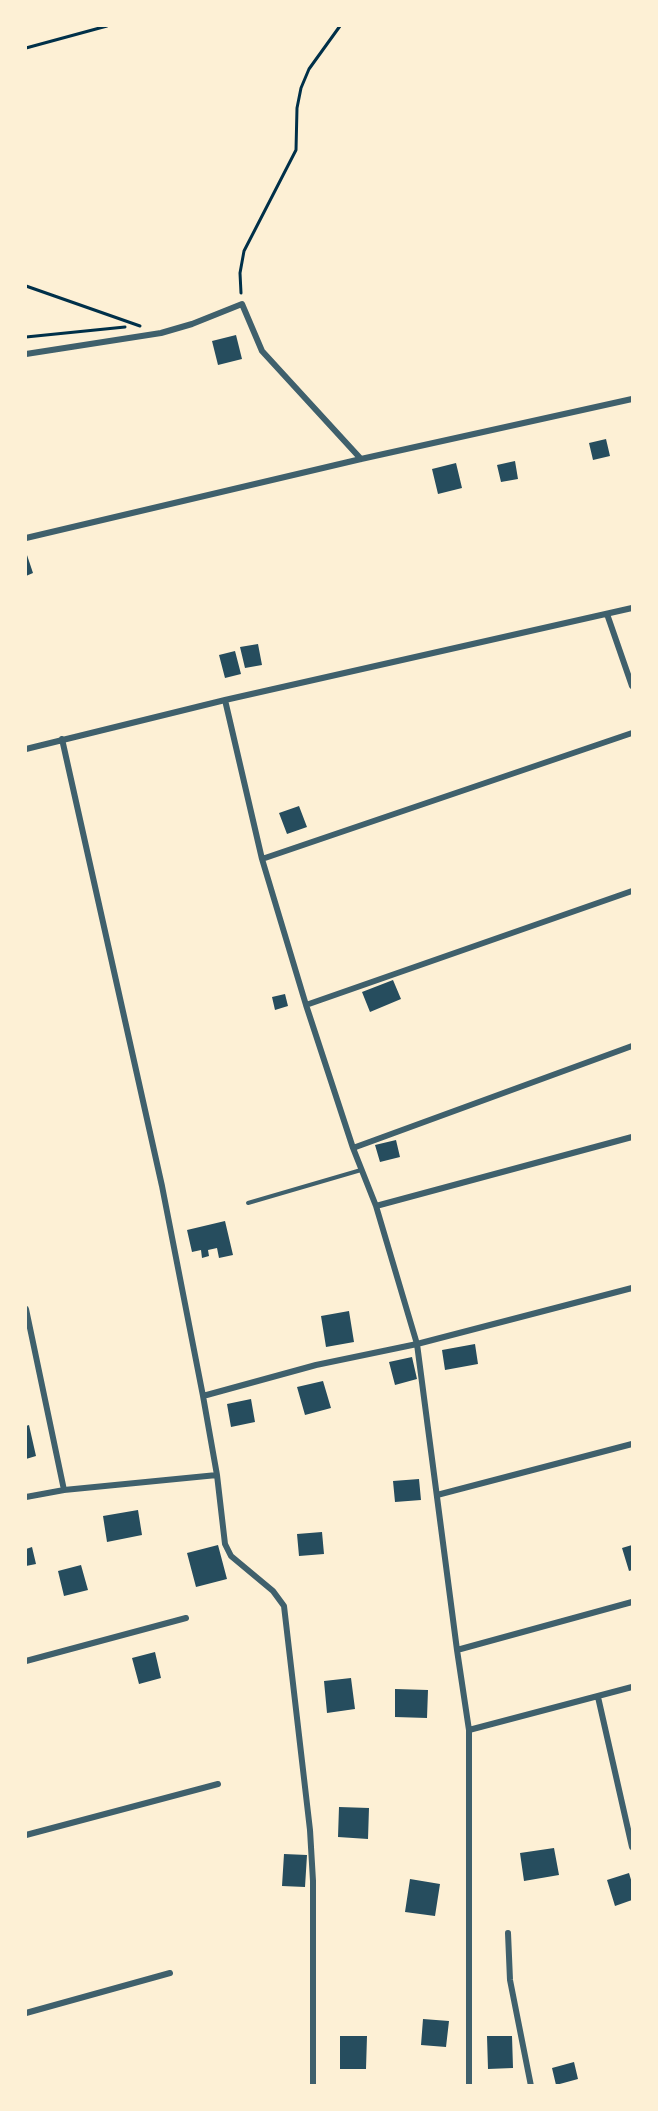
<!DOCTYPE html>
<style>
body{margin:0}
#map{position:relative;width:658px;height:2111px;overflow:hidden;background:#fdf0d5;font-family:"PT Sans Narrow",sans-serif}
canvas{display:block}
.frame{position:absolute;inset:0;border:27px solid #fdf0d5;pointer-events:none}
</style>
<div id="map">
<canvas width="658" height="2111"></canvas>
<div class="frame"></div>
</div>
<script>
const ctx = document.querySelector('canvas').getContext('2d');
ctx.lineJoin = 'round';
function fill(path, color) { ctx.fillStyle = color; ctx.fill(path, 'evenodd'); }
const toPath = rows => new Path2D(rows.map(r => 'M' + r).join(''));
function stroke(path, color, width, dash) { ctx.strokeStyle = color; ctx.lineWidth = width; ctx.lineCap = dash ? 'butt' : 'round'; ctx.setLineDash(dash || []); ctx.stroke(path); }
const building = toPath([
 [236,335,242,359,218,365,212,341],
 [606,439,610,456,593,460,589,443],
 [515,461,518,479,501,482,497,465],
 [456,463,462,488,438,494,432,469],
 [26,552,33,573,26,576],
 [258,644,262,665,245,668,240,647],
 [235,651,241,674,225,678,219,655],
 [299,806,307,827,287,834,279,813],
 [393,980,401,999,370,1012,362,992],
 [285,994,288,1006,275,1010,272,997],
 [396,1140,400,1157,380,1162,375,1145],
 [225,1221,233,1255,219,1258,217,1248,208,1250,209,1256,202,1258,201,1250,192,1252,187,1230],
 [349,1311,354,1342,326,1347,321,1316],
 [475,1344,478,1364,445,1370,442,1350],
 [412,1357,417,1379,395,1385,389,1362],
 [323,1381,331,1408,305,1415,297,1387],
 [251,1399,255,1422,231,1427,227,1404],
 [29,1425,36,1456,26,1459,26,1426],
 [419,1479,421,1500,395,1502,393,1481],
 [138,1510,142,1535,107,1542,103,1516],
 [322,1532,324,1554,299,1556,297,1534],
 [218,1545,227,1579,196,1587,187,1553],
 [632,1545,632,1570,629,1571,622,1548],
 [32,1547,36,1564,26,1566,26,1549],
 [81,1565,88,1590,64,1596,58,1571],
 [155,1652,161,1678,139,1684,132,1658],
 [351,1678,355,1709,327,1713,324,1681],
 [395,1689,428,1690,427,1718,395,1717],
 [339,1807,369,1808,368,1839,338,1837],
 [554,1848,559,1875,524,1881,520,1853],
 [284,1854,307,1855,305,1887,282,1886],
 [629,1873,632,1883,632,1900,615,1906,607,1880],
 [410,1879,440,1884,435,1916,405,1912],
 [423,2019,449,2021,446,2047,421,2045],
 [340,2036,367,2036,366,2069,340,2069],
 [487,2036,512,2036,513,2068,488,2069],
 [574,2062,578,2079,556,2085,552,2068]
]);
const path = toPath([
 [26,48,107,26],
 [26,286,140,326],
 [241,293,240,273,244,251,296,150,297,108,301,88,309,69,340,26],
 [26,337,125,327]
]);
const service = toPath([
 [248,1203,361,1170]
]);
const minor = toPath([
 [26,354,161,333,192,324,242,304,262,351,361,459],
 [26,538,361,459,632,399],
 [607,614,632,686],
 [225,700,262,859,306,1005,353,1148,376,1206,417,1344,457,1650,469,1730,469,2086],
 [62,739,162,1186,203,1396,217,1475,225,1544,231,1556,273,1591,284,1606,310,1830,313,1881,313,2086],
 [26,749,225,700,632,608],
 [262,859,632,733],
 [306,1005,632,891],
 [353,1148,632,1046],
 [376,1206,632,1137],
 [26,1309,64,1490],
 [203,1396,316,1365,417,1344,632,1288],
 [437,1495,632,1444],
 [26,1497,64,1490,217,1475],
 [457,1650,632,1602],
 [26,1661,186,1618],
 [598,1697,632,1847],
 [469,1730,632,1687],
 [26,1835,218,1784],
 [508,1933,510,1980,531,2086],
 [26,2013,170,1973]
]);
fill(building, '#264d5e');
stroke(path, '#003049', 3);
stroke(service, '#3f606c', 4);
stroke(minor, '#3f606c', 6);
</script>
